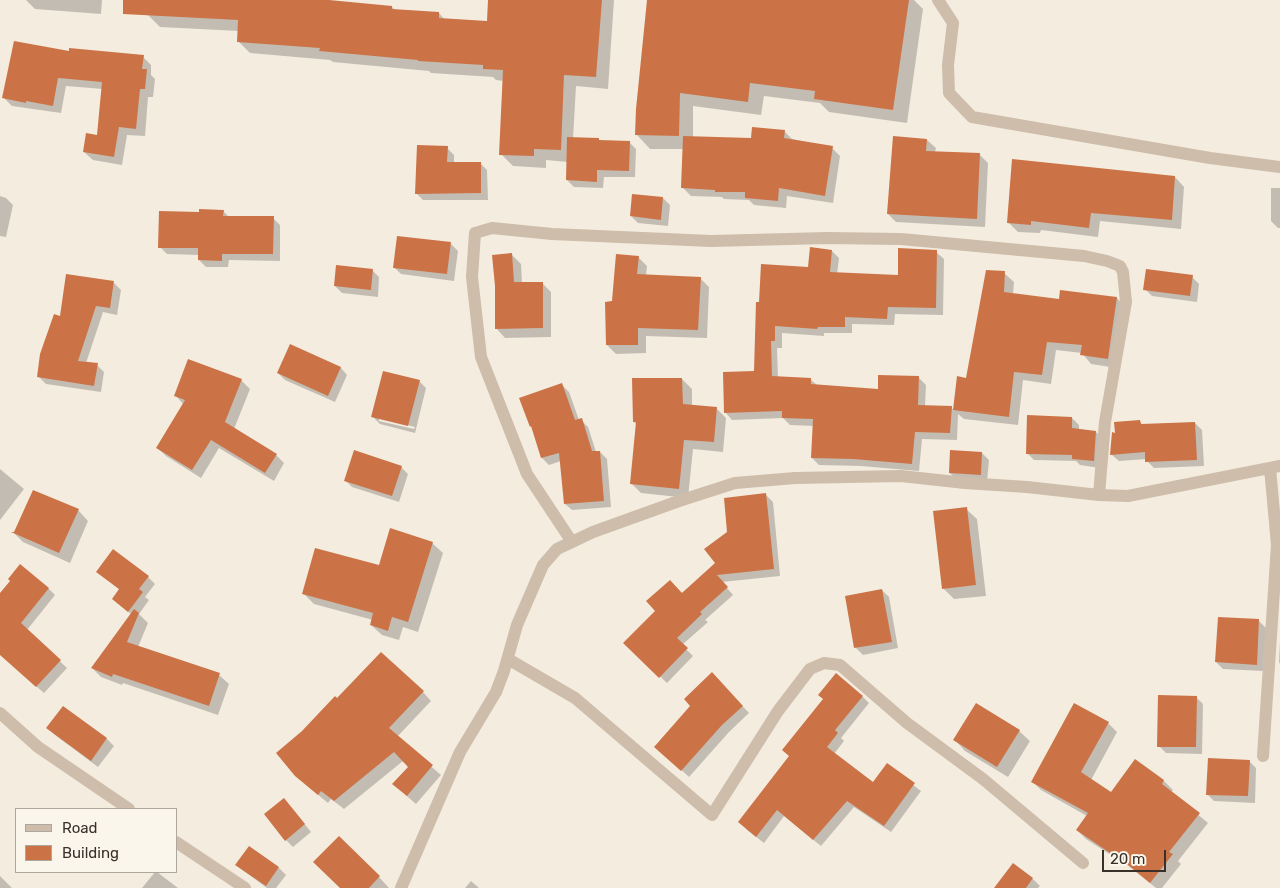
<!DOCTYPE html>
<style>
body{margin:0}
#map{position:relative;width:1280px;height:888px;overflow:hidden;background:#f4ecdf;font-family:Rubik,sans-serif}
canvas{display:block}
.legend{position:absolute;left:15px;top:808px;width:162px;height:65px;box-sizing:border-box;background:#fbf6ec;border:1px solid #aea79e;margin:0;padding:6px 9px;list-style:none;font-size:15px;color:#3a302a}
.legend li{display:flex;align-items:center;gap:10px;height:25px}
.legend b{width:25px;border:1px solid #aea79e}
.scale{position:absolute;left:1102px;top:850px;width:64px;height:22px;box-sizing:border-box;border:2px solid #3a302a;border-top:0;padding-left:6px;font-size:15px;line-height:18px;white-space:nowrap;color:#3a302a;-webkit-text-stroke:4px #fbf6ec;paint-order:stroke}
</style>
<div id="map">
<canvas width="1280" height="888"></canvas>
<ul class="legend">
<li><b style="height:6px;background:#cdbdaa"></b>Road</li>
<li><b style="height:14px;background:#cb7346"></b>Building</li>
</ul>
<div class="scale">20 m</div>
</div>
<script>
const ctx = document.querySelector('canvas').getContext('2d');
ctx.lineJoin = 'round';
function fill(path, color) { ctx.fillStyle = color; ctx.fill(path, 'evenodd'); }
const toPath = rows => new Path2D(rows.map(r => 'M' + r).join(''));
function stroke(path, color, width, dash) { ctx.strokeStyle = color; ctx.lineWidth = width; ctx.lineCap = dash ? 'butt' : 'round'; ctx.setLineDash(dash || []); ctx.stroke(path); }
const shadow = toPath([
 [26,0,102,0,101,14,35,9],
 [149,0,315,0,392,7,396,11,439,13,445,20,488,22,496,0,614,0,608,89,576,86,573,139,600,142,629,142,636,149,635,177,604,177,603,188,574,187,567,180,568,162,546,160,546,168,513,166,501,154,504,81,496,80,493,77,431,73,429,71,333,62,330,60,250,53,238,41,239,31,160,27,148,15],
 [648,0,914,0,923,9,907,123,829,112,820,103,764,96,761,115,693,106,693,138,752,139,784,131,792,139,832,148,840,156,833,203,787,196,786,208,754,205,749,200,724,199,722,197,691,196,683,188,684,149,650,149,637,135],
 [70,53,143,57,151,65,151,75,155,79,153,97,148,97,145,136,127,135,122,165,93,160,84,152,98,136,103,89,66,86,61,113,12,106,3,97],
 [894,137,927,140,936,148,935,152,979,154,988,163,985,227,896,222,888,214],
 [447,148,454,155,454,163,480,163,487,170,488,200,423,200,416,193],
 [1175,177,1184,187,1181,229,1100,221,1098,237,1041,230,1040,233,1018,232,1008,222],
 [1271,188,1280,188,1280,228,1278,228,1271,221],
 [0,196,6,198,13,205,6,237,0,236],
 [663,198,670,205,668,226,638,223,631,216],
 [223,211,229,217,273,218,280,225,280,261,229,260,228,267,206,267,199,260,199,255,167,254,160,247,200,213],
 [451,244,458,251,454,281,401,274,394,267],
 [832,251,839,258,837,274,899,276,936,252,944,259,943,315,895,314,894,325,852,324,852,333,824,333,824,336,782,333,782,348,777,348,778,378,810,379,817,385,879,390,919,378,926,385,925,406,951,407,954,411,958,378,967,379,1004,273,1014,282,1013,294,1060,300,1117,298,1126,308,1117,368,1091,364,1082,353,1056,350,1051,384,1023,380,1018,425,964,419,958,414,957,440,922,439,919,471,861,466,819,465,812,458,814,426,790,425,783,418,732,420,725,412,755,372,760,303],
 [512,255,521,264,522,283,542,283,551,292,551,337,505,338,496,328],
 [638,257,647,266,646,276,700,278,709,287,707,338,646,336,646,353,616,354,607,345,613,303],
 [372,270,379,277,378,297,342,293,335,286],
 [1192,277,1199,284,1197,302,1152,296,1145,289],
 [114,283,121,290,117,315,103,312,86,363,97,365,104,372,101,392,46,384,39,377,61,317],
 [290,346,341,368,347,375,335,402,285,380,278,373],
 [682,379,692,389,692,406,716,408,726,418,723,452,693,449,688,498,641,493,631,483,637,425,634,422],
 [241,380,250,389,234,429,276,455,284,463,274,481,219,448,201,478,166,456,157,447,184,405,176,396],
 [419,381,426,388,415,433,380,424,373,417],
 [379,418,415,427,414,429,379,421],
 [562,385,569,392,579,420,581,420,588,427,596,452,600,452,607,459,611,507,572,510,565,504,561,461,549,465,542,458,534,429,531,426],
 [1072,418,1079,425,1079,430,1096,432,1103,439,1100,468,1080,465,1076,461,1034,460,1027,453],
 [1140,422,1143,425,1195,423,1202,430,1204,466,1154,468,1147,461,1147,459,1119,461,1112,455],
 [982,453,989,460,987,482,957,480,950,473],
 [401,467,408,474,399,502,352,487,345,480],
 [0,469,24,489,0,520],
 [766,495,773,502,780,576,722,582,733,595,705,620,708,622,682,645,693,656,667,683,625,643,716,563,728,532],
 [966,509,977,519,986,596,954,599,944,589],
 [78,510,88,521,70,563,23,542,14,533],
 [432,543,443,553,418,632,403,627,399,640,382,635,371,625,373,620,314,604,304,594,380,566],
 [98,572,148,577,155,584,145,597,149,600,139,614,148,623,138,647,219,675,229,684,218,715,123,683,122,685,101,677,92,668,131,614,120,605,120,590],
 [48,588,55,595,27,630,67,668,44,693,21,673,0,647,0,595],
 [882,590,889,597,898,648,863,655,856,648],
 [1259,621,1266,628,1263,671,1223,669,1216,662],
 [1280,641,1280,664,1279,662],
 [719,681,749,713,729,732,689,777,663,753,692,705],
 [423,692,431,701,397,737,441,775,416,804,393,784,410,767,403,761,344,809,331,799,328,803,305,784,337,700],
 [862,696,869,703,841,738,844,741,834,754,873,784,887,765,921,791,891,832,854,807,821,846,784,816,764,843,746,829],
 [1196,697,1203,704,1202,754,1166,753,1159,746],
 [63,707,107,739,114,746,98,767,55,735,48,728],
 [1108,723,1117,732,1091,780,1112,793,1135,761,1164,781,1173,790,1171,792,1208,823,1178,861,1181,864,1162,888,1156,888,1121,860,1120,861,1086,839,1077,830,1087,816,1041,790,1032,781],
 [1019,731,1030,741,1008,777,965,751,955,740],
 [1249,761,1256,768,1255,803,1214,801,1207,794],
 [291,807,311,832,293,847,286,840],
 [339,838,379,877,389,888,341,888],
 [249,847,279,868,286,875,276,888,267,888,244,871,237,865],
 [1013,864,1033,879,1040,886,1038,888,1003,888],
 [155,872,157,872,178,888,142,888],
 [0,876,12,888,0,888],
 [471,881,479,888,465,888]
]);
const building = toPath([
 [123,0,329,0,392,6,392,9,439,12,439,18,487,21,488,0,602,0,596,77,564,75,561,150,534,149,534,156,499,155,503,70,483,69,483,65,418,61,418,60,319,51,320,48,237,42,238,20,123,14],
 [647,0,909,0,893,110,814,99,815,91,750,83,748,102,680,93,679,136,635,135,636,109],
 [14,41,69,51,69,48,144,55,142,69,147,69,145,89,140,89,136,129,119,127,114,157,83,152,86,133,97,135,102,82,58,78,53,106,26,101,26,103,2,98],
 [752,127,785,130,784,138,833,146,825,196,779,188,778,201,745,198,745,192,715,192,715,190,681,188,683,136,751,138],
 [893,136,927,139,926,151,980,153,977,219,887,214],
 [567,137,599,138,599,140,630,141,629,171,597,170,597,182,566,180],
 [417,145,448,146,447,162,481,162,481,193,415,194],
 [1012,159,1175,176,1172,220,1091,213,1089,228,1031,221,1031,225,1007,223],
 [632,194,663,197,661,220,630,216],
 [199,209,224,210,223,216,274,216,273,254,222,254,222,261,198,260,198,248,158,248,159,211,199,212],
 [397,236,451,242,447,274,393,268],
 [810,247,832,250,830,272,898,275,898,248,937,250,936,308,888,307,887,319,845,317,845,327,818,327,817,329,775,326,775,341,771,341,772,376,811,378,811,384,878,389,878,375,919,376,918,405,952,406,950,433,915,432,912,464,853,459,811,458,813,419,782,418,782,411,724,413,723,372,754,371,756,302,759,302,761,264,808,267],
 [512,253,514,282,543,282,543,328,495,329,495,286,492,255],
 [616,254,639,256,637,274,701,277,698,330,638,328,638,345,606,345,605,302,612,301],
 [336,265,373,269,371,290,334,286],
 [1146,269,1193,275,1190,296,1143,290],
 [986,270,1005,271,1004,292,1059,299,1060,290,1117,297,1108,359,1080,355,1082,345,1047,342,1042,375,1014,372,1009,417,953,410,957,376,966,378],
 [66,274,114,281,110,308,96,306,78,361,98,363,94,386,37,377,40,354,54,314,60,316],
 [290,344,341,367,328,396,277,373],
 [188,359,242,379,225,422,277,454,265,473,211,440,192,470,156,448,185,400,174,396],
 [383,371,420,380,408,426,371,417],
 [632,378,682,378,683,404,717,407,714,442,684,440,679,489,630,484,636,422,633,422],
 [562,383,575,420,582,418,592,451,600,451,604,501,564,504,559,453,541,458,531,426,530,427,519,398],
 [1027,415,1072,417,1072,428,1096,431,1094,461,1072,459,1072,455,1026,454],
 [1140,420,1141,424,1195,422,1197,460,1145,462,1145,452,1110,455,1112,432,1115,433,1114,422],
 [354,450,402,466,392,496,344,481],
 [950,450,982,452,981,475,949,473],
 [33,490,79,509,59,553,11,532,14,532],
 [766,493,774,569,717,575,728,587,700,612,702,614,677,638,688,648,659,678,623,643,655,611,646,601,670,580,682,593,715,563,704,549,727,532,724,498],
 [967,507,976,585,942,589,933,511],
 [390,528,433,542,408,622,392,617,388,631,370,625,373,613,302,594,315,548,379,565],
 [113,549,149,576,139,589,143,592,128,612,112,599,119,589,96,572],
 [20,564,49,588,21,623,61,660,36,687,0,655,0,593,10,581,8,579],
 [882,589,892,642,854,648,845,596],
 [134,609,139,613,127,642,220,673,209,706,113,674,112,677,91,668],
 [1218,617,1259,619,1257,665,1215,662],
 [381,652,424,691,389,728,433,765,407,796,392,784,408,767,394,752,334,801,321,791,318,795,295,776,276,753,302,731,335,696,337,698],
 [712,672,743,706,722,725,681,771,654,747,690,706,684,699],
 [836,673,863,696,835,730,838,733,827,747,873,782,887,763,915,783,884,826,847,801,813,840,777,810,756,837,738,822,789,756,782,750,823,699,818,695],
 [1158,695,1197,696,1196,747,1157,747],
 [976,703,1020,730,997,767,953,740],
 [1074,703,1109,722,1081,772,1111,792,1135,759,1164,780,1162,784,1200,813,1169,852,1173,854,1150,883,1111,851,1110,853,1076,830,1088,813,1031,782],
 [63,706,107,738,91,761,46,728],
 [1208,758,1250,760,1248,796,1206,795],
 [284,798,305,824,285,841,264,814],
 [339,836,380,876,369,888,340,888,313,862],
 [249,846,279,867,266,886,235,865],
 [1013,863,1033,878,1026,888,994,888]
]);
const minor = toPath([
 [938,0,953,23,948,65,949,93,972,117,1210,158,1280,167],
 [572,542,527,474,481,357,472,277,475,233,492,228,552,234,711,241,827,238,901,239,1084,256,1107,261,1120,266,1123,272,1126,302,1105,422,1099,495],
 [508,659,575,698,712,815,778,711,810,669,824,663,840,665,907,723,983,779,1083,863],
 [0,713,38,747,129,809],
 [1263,756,1277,545,1270,468],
 [176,842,245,888],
 [401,888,460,752,496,692,504,671,517,625,543,565,557,549,572,542,593,532,679,501,735,483,795,478,901,476,965,483,1027,487,1099,495,1128,496,1280,466]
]);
fill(shadow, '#0003');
fill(building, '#cb7346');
stroke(minor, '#cdbdaa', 12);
</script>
